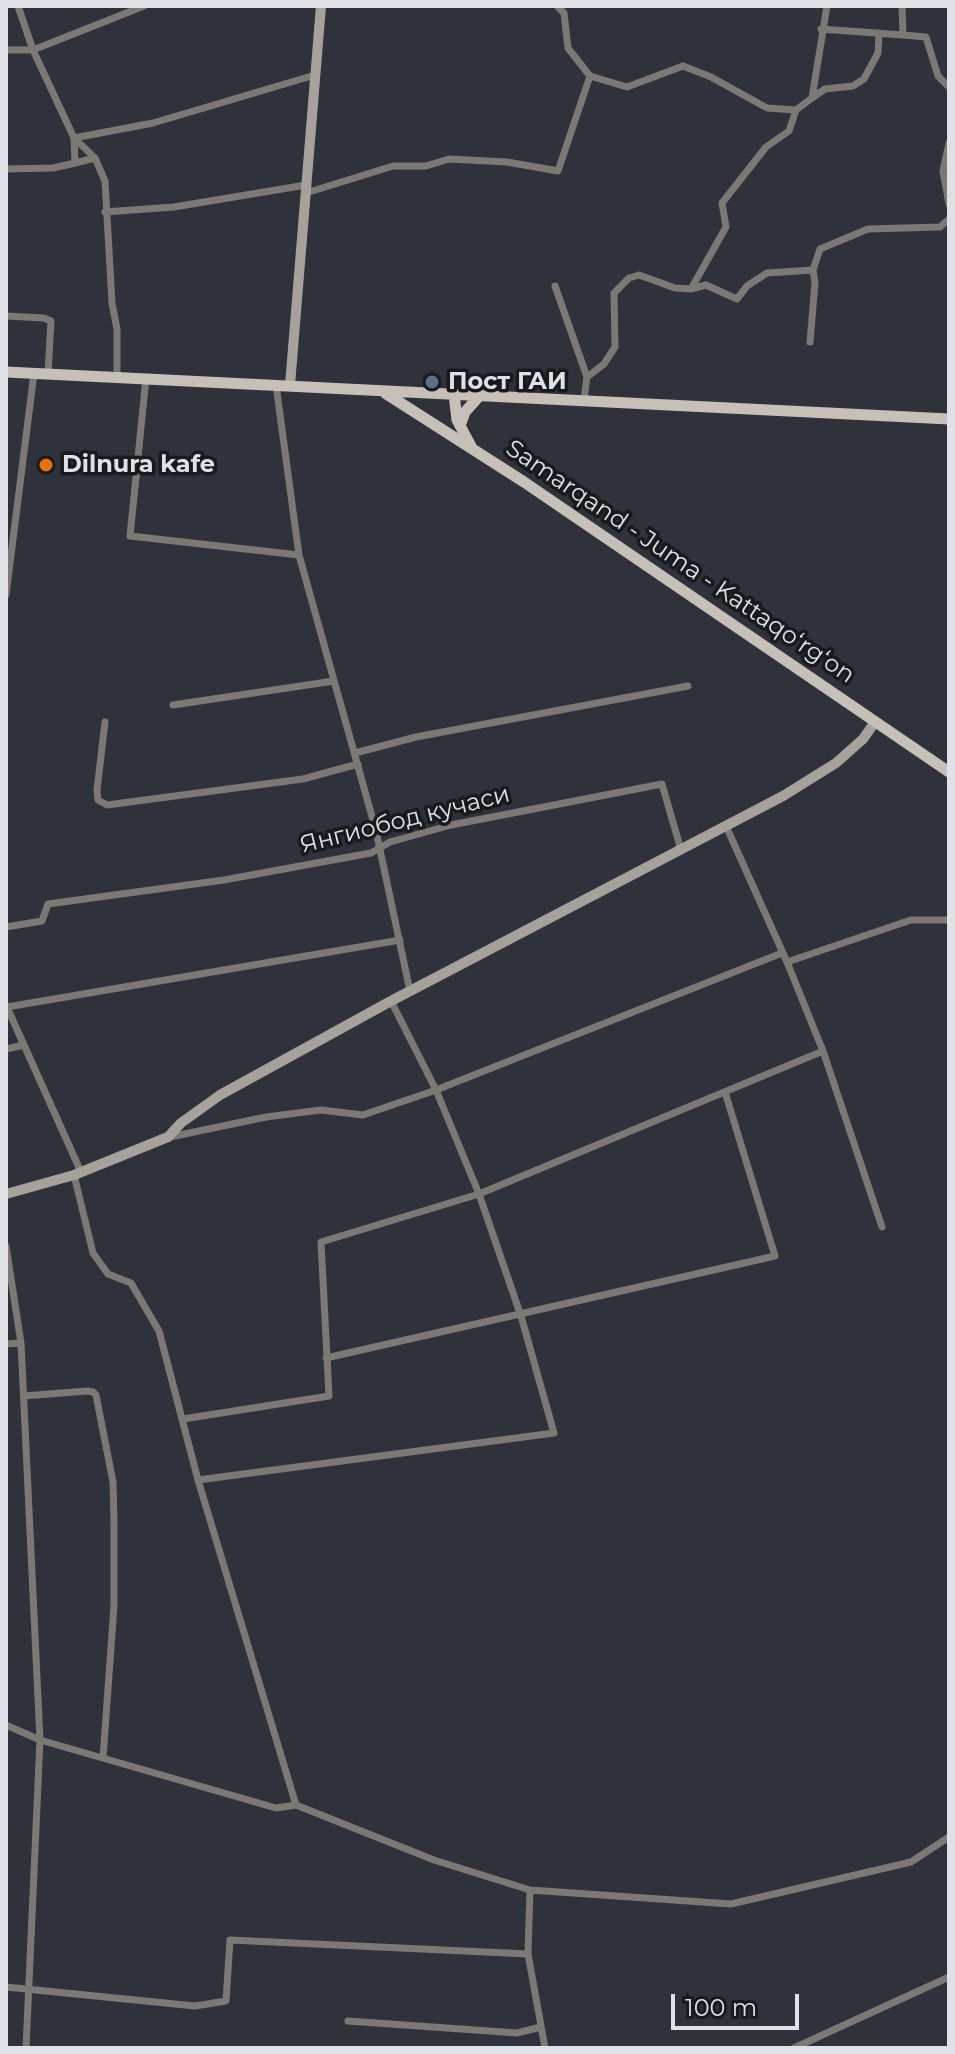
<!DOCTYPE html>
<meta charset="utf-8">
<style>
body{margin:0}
#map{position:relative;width:955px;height:2054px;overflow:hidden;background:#2f323a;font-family:Montserrat,sans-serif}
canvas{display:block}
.frame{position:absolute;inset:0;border:8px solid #dfe1e7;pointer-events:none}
.scale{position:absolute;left:671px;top:1994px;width:128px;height:36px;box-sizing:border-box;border:4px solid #dfe1e7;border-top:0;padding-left:10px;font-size:24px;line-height:28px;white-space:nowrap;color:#dfe1e7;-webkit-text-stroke:6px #181a1d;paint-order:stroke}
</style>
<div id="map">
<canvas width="955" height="2054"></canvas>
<div class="frame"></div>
<div class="scale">100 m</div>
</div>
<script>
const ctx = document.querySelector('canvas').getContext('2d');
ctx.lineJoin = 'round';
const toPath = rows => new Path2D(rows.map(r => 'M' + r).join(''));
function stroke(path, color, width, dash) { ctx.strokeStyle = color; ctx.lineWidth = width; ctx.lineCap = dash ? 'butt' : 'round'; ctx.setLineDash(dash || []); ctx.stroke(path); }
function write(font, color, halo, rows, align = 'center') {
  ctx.font = font + ' Montserrat,sans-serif'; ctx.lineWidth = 7; ctx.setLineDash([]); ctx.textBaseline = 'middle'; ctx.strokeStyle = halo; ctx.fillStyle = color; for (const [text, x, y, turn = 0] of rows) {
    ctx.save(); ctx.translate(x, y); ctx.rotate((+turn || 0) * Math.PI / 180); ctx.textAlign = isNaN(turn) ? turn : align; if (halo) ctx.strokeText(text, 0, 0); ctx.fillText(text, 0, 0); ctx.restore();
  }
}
const street = toPath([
 [18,6,33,50,74,138,95,158,105,181,112,303,117,329,117,377],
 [557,6,564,13,568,48,590,76,627,87,683,66,711,77,767,108,796,110,812,98,827,6],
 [902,6,903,35,926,37,938,76,949,87],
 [821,29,903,35],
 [6,50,33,50,144,6],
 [812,98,825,89,853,86,864,79,878,53,879,33],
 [949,143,943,171,949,204],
 [95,158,75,163,74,138,153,123,315,75],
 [6,169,53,168,75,163],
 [306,193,393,166,426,166,449,159,507,162,558,171,590,76],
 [105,212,174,207,306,185],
 [555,286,587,377,584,400],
 [691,289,726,227,722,203,766,147,789,131,796,110],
 [6,316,44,318,51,321,48,374],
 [810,342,815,283,813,270],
 [587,377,604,364,615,347,614,293,629,278,639,275,675,288,691,289,706,285,737,299,747,286,767,273,813,270,820,249,868,229,940,227,949,219],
 [146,378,130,536,299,555],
 [276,385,299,555,376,831,410,991],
 [6,595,34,373],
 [173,705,334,681],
 [105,722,97,790,98,800,107,805,303,779,358,764],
 [355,753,416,737,688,686],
 [726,826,787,962,823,1051,882,1227],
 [6,927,42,921,48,904,224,880,371,853,390,842,451,825,662,784,681,850],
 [787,962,911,920,949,920],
 [6,1005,81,1172],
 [7,1007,400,940],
 [6,1049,24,1045],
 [170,1137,266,1117,321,1110,363,1115,436,1090,782,953],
 [74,1175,93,1253,108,1274,131,1283,159,1331,198,1480,554,1433,521,1316,479,1194,436,1090,391,1001],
 [6,1246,21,1343,40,1740,26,2048],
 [6,1344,21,1343],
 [326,1358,775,1256,725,1092],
 [24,1396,87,1391,93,1392,96,1395,113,1482,114,1523,114,1606,103,1758],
 [183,1419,329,1396,321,1242,479,1194,823,1051],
 [198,1480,296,1805],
 [6,1725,40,1740,276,1808,296,1805,434,1860,530,1890,731,1904,911,1862,949,1837],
 [530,1890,528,1954,545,2048],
 [6,1987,195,2006,226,2001,230,1940,528,1954],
 [348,2021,517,2033,541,2027],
 [794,2048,949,1977]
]);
const secondary = toPath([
 [290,385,321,6],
 [6,1194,74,1175,168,1137,181,1123,220,1095,391,1001,783,796,836,763,863,739,875,722]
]);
const primary = toPath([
 [6,372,949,419],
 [385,393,524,482,949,772],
 [454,394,457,420,471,446],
 [460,426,465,412,481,394]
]);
const markers = [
 [432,382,8,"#5c6f8a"],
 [46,465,8,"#e8710a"]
];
const poiNames = [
 ["Пост ГАИ",448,382],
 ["Dilnura kafe",62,465]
];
const streetNames = [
 ["Samarqand - Juma - Kattaqo‘rg‘on",680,562,34],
 ["Янгиобод кучаси",405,820,-14]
];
stroke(street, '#7c7975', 7);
stroke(secondary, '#a6a19b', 10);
stroke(primary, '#c6c0b8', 11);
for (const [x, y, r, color] of markers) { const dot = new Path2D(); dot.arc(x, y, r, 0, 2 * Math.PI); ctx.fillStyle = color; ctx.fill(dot); stroke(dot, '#181a1d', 3); }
write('bold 24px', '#dfe1e7', '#181a1d', poiNames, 'left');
write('24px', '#dfe1e7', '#181a1d', streetNames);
</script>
